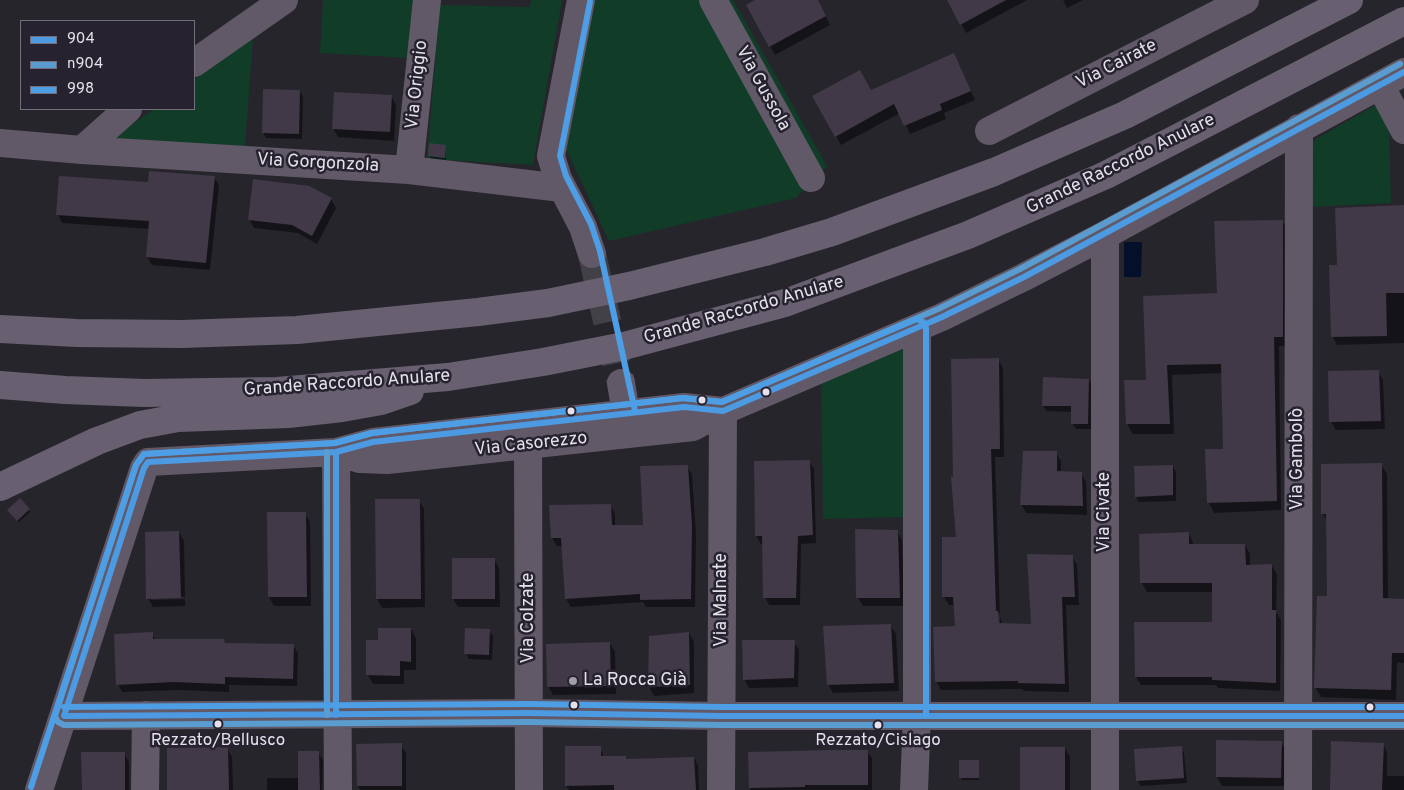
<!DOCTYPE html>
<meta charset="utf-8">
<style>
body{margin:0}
#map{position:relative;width:1404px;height:790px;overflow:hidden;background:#27252c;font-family:Overpass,sans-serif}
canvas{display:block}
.legend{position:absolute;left:20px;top:20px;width:175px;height:90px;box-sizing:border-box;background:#26222f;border:1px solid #726e7a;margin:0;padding:6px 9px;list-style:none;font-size:15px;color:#e4e1ea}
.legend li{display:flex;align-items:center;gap:10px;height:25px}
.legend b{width:25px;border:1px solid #726e7a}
</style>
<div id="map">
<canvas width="1404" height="790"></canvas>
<ul class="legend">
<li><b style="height:6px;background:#4c9ae2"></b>904</li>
<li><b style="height:6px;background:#5a9ccf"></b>n904</li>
<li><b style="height:6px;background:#4d9ee5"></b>998</li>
</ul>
</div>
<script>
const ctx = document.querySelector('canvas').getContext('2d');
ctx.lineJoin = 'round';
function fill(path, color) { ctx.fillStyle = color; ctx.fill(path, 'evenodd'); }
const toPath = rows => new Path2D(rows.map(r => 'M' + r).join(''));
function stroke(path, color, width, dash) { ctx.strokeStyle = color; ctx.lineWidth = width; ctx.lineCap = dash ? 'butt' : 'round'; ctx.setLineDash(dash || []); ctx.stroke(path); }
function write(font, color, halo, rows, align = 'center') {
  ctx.font = font + ' Overpass,sans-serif'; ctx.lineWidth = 5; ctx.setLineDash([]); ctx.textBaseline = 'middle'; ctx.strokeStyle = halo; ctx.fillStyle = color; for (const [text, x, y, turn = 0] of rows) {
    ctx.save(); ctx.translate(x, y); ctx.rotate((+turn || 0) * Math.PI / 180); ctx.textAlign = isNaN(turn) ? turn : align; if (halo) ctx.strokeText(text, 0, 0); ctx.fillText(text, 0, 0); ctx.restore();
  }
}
const green = toPath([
 [323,0,416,0,410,58,320,53],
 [531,0,562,0,533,165,427,159,440,5,530,7],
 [593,0,733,0,827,166,796,198,609,241,566,149],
 [253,37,245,147,108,142,154,109,194,109,194,80],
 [1377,104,1389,129,1391,203,1311,207,1311,142],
 [903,349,903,517,823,519,821,383]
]);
const water = toPath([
 [1124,242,1142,242,1141,277,1124,277]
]);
const shadow = toPath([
 [758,0,817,0,830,25,775,55,747,6],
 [948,0,1027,0,966,33],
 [1063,0,1083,0,1067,8],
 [954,55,975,100,944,113,946,119,910,134,900,113,841,145,814,96,871,92],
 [300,91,303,97,302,139,266,138,263,132],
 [391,96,396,105,394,141,338,137,333,128],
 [430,144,445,146,446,160,430,159],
 [214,177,219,185,210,270,152,265,147,257,150,229,62,223,58,215,60,178,150,184],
 [331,199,336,208,317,244,298,233,254,228,249,219],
 [1404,206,1404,343,1337,345,1333,337,1338,267],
 [1283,222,1288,231,1288,346,1279,346,1281,510,1214,513,1209,503,1224,450,1222,373,1172,375,1174,434,1133,434,1127,424,1147,381,1218,294],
 [998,359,1003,368,1004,457,995,457,1000,616,1002,624,1032,625,1072,556,1077,565,1079,605,1066,605,1069,692,1024,691,1022,689,941,690,936,681,956,627,955,605,949,605,944,597,957,539,955,478],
 [997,611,1000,614,1000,629,998,629],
 [1378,372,1383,380,1385,429,1336,430,1331,422],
 [1089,380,1092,385,1091,429,1076,429,1072,423,1073,412,1047,411,1043,406],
 [1056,453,1061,461,1061,472,1081,473,1086,482,1087,515,1026,513,1021,504],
 [809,461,814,469,816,543,801,544,800,605,769,605,765,597,763,544,761,544,756,536],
 [1381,465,1387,474,1388,600,1404,600,1404,663,1397,662,1396,700,1321,697,1315,687,1328,598,1327,521,1323,514],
 [687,466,692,474,696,534,695,607,646,607,643,602,571,607,566,599,563,546,557,546,552,538,610,505,615,514,615,526,644,526],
 [1173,466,1176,472,1176,501,1139,502,1136,497],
 [419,500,424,509,425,607,382,608,377,599],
 [29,509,30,512,19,522,10,512],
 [305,513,310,522,311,606,274,606,269,597],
 [897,531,902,540,904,606,863,606,858,598],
 [179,532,184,541,185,597,151,597,151,600,185,599,185,606,153,607,148,598],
 [1189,533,1194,546,1245,545,1250,554,1250,566,1272,566,1277,574,1276,612,1281,620,1280,691,1218,688,1216,685,1141,685,1136,677,1213,624,1213,592,1147,592,1142,583],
 [494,559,499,568,500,607,458,607,453,599],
 [891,626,896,634,899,691,833,693,828,684],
 [411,629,416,638,416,670,404,670,404,684,373,684,368,675,367,641,380,641],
 [489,631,493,636,492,660,469,659,466,653],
 [689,633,694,642,694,693,654,696,649,687,651,637],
 [152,634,156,640,224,640,226,644,293,645,298,653,297,686,229,685,229,692,178,690,122,692,118,684],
 [794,642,799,650,798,687,749,688,744,679],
 [610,643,615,652,616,694,553,695,548,686],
 [1281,742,1286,751,1286,786,1222,786,1217,777],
 [1383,744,1387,752,1387,776,1404,776,1404,790,1331,790],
 [401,745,406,753,406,790,360,790,358,786],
 [566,747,600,747,604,758,625,758,626,760,694,758,698,765,699,790,569,790,566,786],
 [1181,747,1184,753,1187,783,1141,786,1137,780],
 [227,748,232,757,233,790,168,790],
 [1065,748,1070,757,1070,790,1021,790],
 [867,751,872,758,872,790,751,790,750,788,749,753],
 [318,752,323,760,322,790,267,790,267,778,299,778],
 [124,753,129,762,129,790,83,790],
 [978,761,979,780,962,780,961,777]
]);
const building = toPath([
 [755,0,818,0,826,16,769,47,746,5],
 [947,0,1006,0,960,25],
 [954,53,971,91,940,104,942,110,904,126,894,104,835,137,812,96,860,70,871,90],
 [263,89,300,90,299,134,262,133],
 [334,92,392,95,390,132,332,129],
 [429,143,446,145,445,158,428,156],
 [149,171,215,176,206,263,146,257,149,221,56,215,59,176,148,182],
 [253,179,309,186,332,198,312,236,292,225,248,220],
 [1404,205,1404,293,1386,293,1387,336,1331,337,1329,265,1337,265,1335,208],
 [1283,220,1283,337,1274,337,1277,501,1207,503,1205,449,1223,449,1221,364,1167,365,1170,424,1126,424,1124,380,1146,380,1143,296,1217,293,1214,221],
 [999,358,1000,449,991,449,996,611,998,611,999,623,1031,624,1027,554,1073,555,1075,597,1062,597,1065,684,1018,683,1018,681,935,682,933,627,955,626,953,597,942,597,942,537,956,537,951,477,953,477,951,359],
 [1379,370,1381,421,1329,422,1328,371],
 [1043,377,1089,379,1088,424,1071,424,1071,406,1042,406],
 [1023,451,1057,451,1057,471,1082,472,1083,506,1020,505],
 [810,460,813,535,798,536,796,598,763,598,762,536,755,536,754,461],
 [1382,463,1383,598,1404,599,1404,653,1392,653,1391,690,1314,688,1317,596,1327,596,1326,514,1321,514,1321,464],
 [688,465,692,525,691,599,640,600,640,594,565,599,561,538,551,538,549,505,611,504,612,525,643,525,640,466],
 [1173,465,1173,495,1135,497,1134,466],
 [20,498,30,509,17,521,7,510],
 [375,499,420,499,421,599,376,599],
 [267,512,306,512,307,597,268,597],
 [855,529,898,530,900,598,856,598],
 [179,531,181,598,146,599,145,532],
 [1189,532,1189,544,1245,544,1246,565,1272,564,1272,610,1276,610,1276,683,1212,680,1212,677,1135,677,1134,622,1212,622,1212,583,1140,583,1139,534],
 [452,558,495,558,495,599,452,599],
 [891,624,894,683,827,685,823,626],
 [378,628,411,628,411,662,400,661,400,676,366,675,366,640,378,640],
 [465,628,490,629,489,655,464,654],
 [153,632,153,639,224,639,225,643,294,644,293,679,225,677,225,684,173,682,116,685,114,634],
 [689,632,690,685,648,687,649,636],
 [742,640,795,640,794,678,743,680],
 [610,642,611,686,547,687,546,644],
 [1216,740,1282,741,1281,778,1216,777],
 [1331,741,1384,743,1382,790,1330,790],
 [402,743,402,786,357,786,356,744],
 [565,746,601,746,601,756,626,756,626,759,694,757,696,790,614,790,614,785,565,786],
 [1182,746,1184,778,1136,781,1134,749],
 [228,747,229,790,167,790,167,748],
 [1020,747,1065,747,1065,790,1020,790],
 [831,750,868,750,868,785,805,785,805,787,749,788,748,752],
 [298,751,319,751,320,790,298,790],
 [81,752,125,752,125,790,82,790],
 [959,760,979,760,979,778,959,778]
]);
const minorTunnel = toPath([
 [592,254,621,383]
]);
const minor = toPath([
 [581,0,551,156,558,179,583,227,592,254],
 [713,0,811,178],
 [194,63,284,0],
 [1380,85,1404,130],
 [989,131,1245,0],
 [0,143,82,150,409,170,562,188],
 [82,150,128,109],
 [409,170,427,0],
 [621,383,626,413],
 [528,446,529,790],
 [336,452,360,459,387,460,693,427,723,411,942,317,1024,277,1105,235,1404,72],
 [336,452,338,790],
 [64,716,529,713,721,716,1404,716],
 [39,790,144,468,148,462,336,452,373,442,684,407,723,411],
 [145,790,146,715],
 [721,790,723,411],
 [914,790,917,715,917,328],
 [1105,790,1105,235],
 [1298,790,1299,128]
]);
const highway = toPath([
 [0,329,77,333,182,334,297,330,478,312,548,303,629,286,765,252,832,232,994,172,1125,115,1349,0],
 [0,385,65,390,144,393,277,391,448,377,543,362,624,346,785,303,968,235,1106,175,1404,21],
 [0,487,97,441,140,425,178,418,288,414,342,408,381,401,410,391]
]);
const bus1 = toPath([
 [1404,72,1024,277,942,317,723,411,684,407,373,442,336,452,148,462,144,468,64,716,529,713,721,716,1404,716],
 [336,452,336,715]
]);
const bus2 = toPath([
 [1400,64,1020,269,938,309,722,402,683,398,372,433,335,443,144,454,136,465,55,716,58,722,64,725,529,722,721,725,1404,725],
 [327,452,327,715]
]);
const bus3 = toPath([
 [590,2,560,156,566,176,591,224,600,251,635,411],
 [64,707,529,704,721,707,1404,707],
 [31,787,136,465,144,454,335,443,372,433,683,398,722,402,917,319,923,322,926,328,926,715]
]);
const markers = [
 [766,392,4.5,"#e4e1ea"],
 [702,400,4.5,"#e4e1ea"],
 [571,411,4.5,"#e4e1ea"],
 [573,681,5,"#a29fa8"],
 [574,705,4.5,"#e4e1ea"],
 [1370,707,4.5,"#e4e1ea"],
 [218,724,4.5,"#e4e1ea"],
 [878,725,4.5,"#e4e1ea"]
];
const busNames = [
 ["Rezzato/Bellusco",218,742],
 ["Rezzato/Cislago",878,742]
];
const streetNames = [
 ["Via Cairate",1117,65,-27],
 ["Via Origgio",418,85,-84],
 ["Via Gussola",762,89,61],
 ["Via Gorgonzola",318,164,3],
 ["Grande Raccordo Anulare",1121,165,-26],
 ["Grande Raccordo Anulare",744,311,-16],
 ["Grande Raccordo Anulare",347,384,-4],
 ["Via Casorezzo",531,445,-6],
 ["Via Gambolò",1298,459,-90],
 ["Via Civate",1105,512,-90],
 ["Via Malnate",722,600,-90],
 ["Via Colzate",529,618,-90]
];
const poiNames = [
 ["La Rocca Già",583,681]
];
fill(green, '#113c28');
fill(water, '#040f2b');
fill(shadow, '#0007');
fill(building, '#413848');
stroke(minorTunnel, '#434148', 28, [28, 14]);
stroke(minor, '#625968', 28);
stroke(highway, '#686070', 28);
stroke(bus1, '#4c9ae2', 6);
stroke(bus2, '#5a9ccf', 6);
stroke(bus3, '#4d9ee5', 6);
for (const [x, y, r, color] of markers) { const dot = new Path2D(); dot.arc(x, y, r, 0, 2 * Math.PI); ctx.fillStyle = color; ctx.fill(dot); stroke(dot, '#26222f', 2); }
write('17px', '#e4e1ea', '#26222f', busNames);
write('18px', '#e4e1ea', '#26222f', streetNames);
write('18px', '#e4e1ea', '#26222f', poiNames, 'left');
</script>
